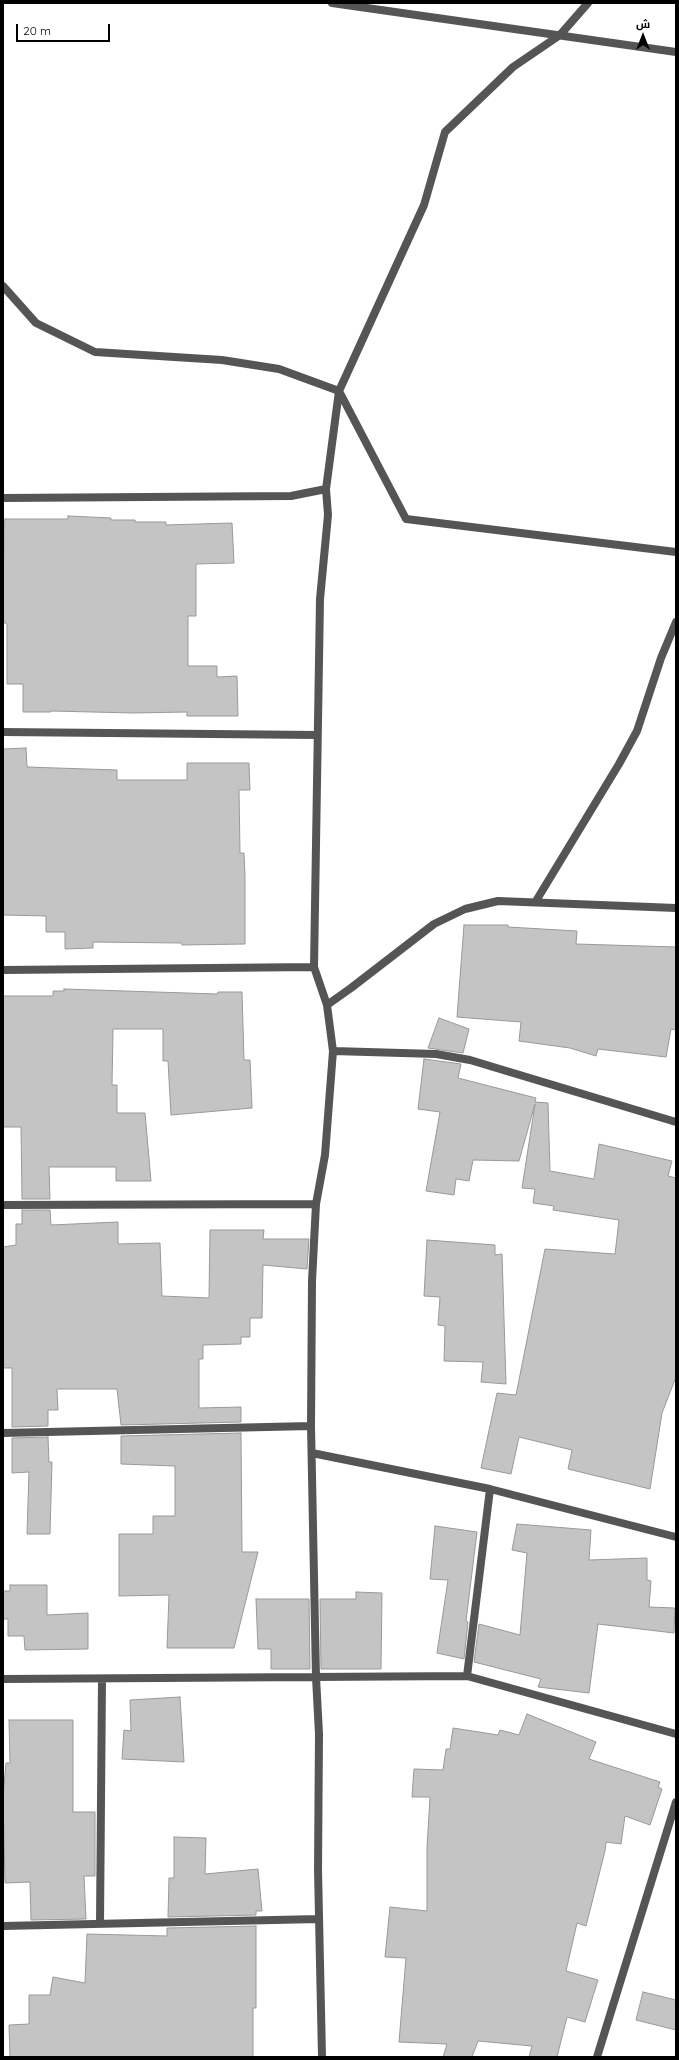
<!DOCTYPE html>
<meta charset="utf-8">
<style>
body{margin:0}
#map{position:relative;width:679px;height:2060px;overflow:hidden;background:#fff;font-family:Quicksand,Cairo,sans-serif}
canvas{display:block}
.frame{position:absolute;inset:0;border:4px solid #000;pointer-events:none}
.north{position:absolute;left:623px;top:16px;width:40px;height:40px;-webkit-text-stroke:3px #fff;paint-order:stroke;rotate:0deg;font-size:11px;font-weight:700;line-height:16px;text-align:center;color:#000}
.north::after{content:'';display:block;margin:auto;width:14px;height:18px;background:#000;clip-path:polygon(50% 0,100% 100%,50% 72%,0 100%)}
.scale{position:absolute;left:16px;top:24px;width:94px;height:18px;box-sizing:border-box;border:2px solid #000;border-top:0;padding-left:5px;font-size:12px;line-height:14px;white-space:nowrap;color:#000;-webkit-text-stroke:3px #fff;paint-order:stroke}
</style>
<div id="map">
<canvas width="679" height="2060"></canvas>
<div class="frame"></div>
<div class="north">ش</div>
<div class="scale">20 m</div>
</div>
<script>
const ctx = document.querySelector('canvas').getContext('2d');
ctx.lineJoin = 'round';
function fill(path, color) { ctx.fillStyle = color; ctx.fill(path, 'evenodd'); }
const toPath = rows => new Path2D(rows.map(r => 'M' + r).join(''));
function stroke(path, color, width, dash) { ctx.strokeStyle = color; ctx.lineWidth = width; ctx.lineCap = dash ? 'butt' : 'round'; ctx.setLineDash(dash || []); ctx.stroke(path); }
const building = toPath([
 [68,516,111,518,111,520,135,520,135,522,166,522,166,525,232,523,234,563,196,564,196,616,188,616,188,666,217,666,217,677,237,676,238,716,187,716,187,712,133,713,51,711,51,712,23,712,23,684,7,684,7,624,3,622,4,519,68,519,68,516],
 [26,748,27,767,117,770,117,780,187,780,187,763,249,763,250,790,239,790,240,853,244,853,245,876,245,944,182,945,181,943,93,942,93,948,65,949,65,932,46,932,46,916,3,915,3,749,26,748],
 [464,925,508,925,508,927,577,931,576,944,676,947,676,1030,671,1029,666,1057,598,1049,596,1056,570,1048,519,1041,521,1022,457,1017,464,925],
 [64,989,217,994,218,992,242,992,244,1060,250,1060,252,1108,171,1115,168,1061,163,1061,163,1029,113,1029,112,1085,117,1085,117,1113,145,1113,151,1181,116,1181,116,1167,49,1167,50,1199,22,1199,21,1127,3,1127,3,996,53,996,53,991,64,991,64,989],
 [439,1018,469,1029,463,1053,428,1048,439,1018],
 [424,1059,461,1064,458,1078,536,1098,535,1102,548,1103,550,1171,594,1179,599,1144,672,1161,668,1176,676,1178,676,1377,662,1413,650,1489,568,1469,572,1450,519,1437,511,1474,481,1468,497,1393,516,1395,545,1249,615,1254,619,1220,553,1210,554,1206,533,1203,535,1189,522,1188,535,1104,519,1161,473,1160,469,1181,456,1179,454,1195,426,1191,440,1112,418,1109,424,1059],
 [22,1210,50,1210,51,1225,118,1222,118,1244,160,1243,162,1296,209,1298,210,1230,264,1230,263,1239,309,1239,307,1269,263,1265,262,1318,250,1318,250,1337,241,1337,241,1344,203,1345,203,1359,199,1359,199,1408,241,1407,241,1422,121,1425,117,1389,57,1389,58,1410,48,1410,48,1426,12,1427,12,1368,3,1368,3,1247,16,1245,16,1224,22,1224,22,1210],
 [427,1240,495,1245,495,1255,502,1254,506,1384,481,1382,483,1362,444,1361,445,1326,438,1325,440,1297,424,1296,427,1240],
 [241,1433,242,1552,258,1552,234,1648,167,1648,169,1595,119,1596,119,1534,153,1534,153,1516,175,1516,175,1466,121,1464,121,1436,241,1433],
 [48,1437,49,1462,52,1462,50,1534,27,1534,29,1472,12,1473,12,1438,48,1437],
 [517,1524,591,1530,589,1560,647,1558,647,1580,651,1581,649,1607,675,1608,674,1633,598,1624,589,1693,538,1687,541,1679,474,1662,479,1624,520,1635,527,1553,512,1550,517,1524],
 [435,1526,477,1532,466,1621,468,1622,464,1659,437,1653,448,1580,430,1579,435,1526],
 [10,1585,47,1585,47,1615,88,1613,88,1649,25,1650,24,1636,8,1636,8,1619,3,1619,3,1591,10,1591,10,1585],
 [356,1592,382,1593,381,1669,321,1669,320,1599,356,1599,356,1592],
 [256,1599,309,1599,310,1669,271,1669,271,1649,258,1649,256,1599],
 [180,1697,184,1762,122,1759,124,1730,131,1731,130,1700,180,1697],
 [527,1714,596,1742,589,1759,660,1782,658,1787,662,1789,650,1825,625,1816,621,1844,606,1842,605,1851,586,1926,577,1923,566,1971,598,1980,585,2022,567,2017,557,2057,529,2057,532,2046,478,2041,472,2057,443,2057,447,2044,399,2042,406,1958,385,1957,390,1907,427,1911,427,1848,430,1797,412,1797,414,1769,443,1770,446,1749,450,1749,453,1728,498,1735,500,1730,519,1735,527,1714],
 [9,1720,73,1720,73,1812,95,1812,95,1876,84,1876,86,1919,31,1920,30,1882,5,1883,3,1796,6,1763,10,1763,9,1720],
 [174,1837,206,1838,205,1874,258,1869,262,1911,256,1911,256,1915,168,1917,169,1878,174,1878,174,1837],
 [256,1926,256,2008,253,2008,253,2057,10,2057,9,2025,29,2024,29,1995,50,1995,53,1977,85,1983,87,1934,167,1936,167,1928,256,1926],
 [643,1992,676,2000,676,2030,636,2020,643,1992]
]);
const street = toPath([
 [332,3,676,52],
 [3,286,36,323,95,352,222,360,279,369,339,391,406,519,676,552],
 [3,498,291,496,326,489],
 [3,732,317,735],
 [536,901,619,764,637,731,661,658,676,622],
 [3,970,314,967],
 [327,1005,351,988,434,924,465,909,498,901,676,908],
 [333,1051,436,1054,470,1060,676,1122],
 [3,1205,316,1204],
 [3,1433,311,1426],
 [312,1453,490,1489,676,1537],
 [467,1676,490,1489],
 [3,1679,467,1676,676,1734],
 [100,1923,102,1679],
 [3,1926,319,1919],
 [322,2057,318,1869,319,1734,316,1677,311,1426,312,1281,316,1204,325,1155,333,1051,327,1005,314,967,320,599,328,515,326,489,339,391,424,205,445,132,513,67,560,35,588,3],
 [597,2057,676,1802]
]);
fill(building, '#c4c4c4');
stroke(building, '#999', 1);
stroke(street, '#555', 8);
</script>
